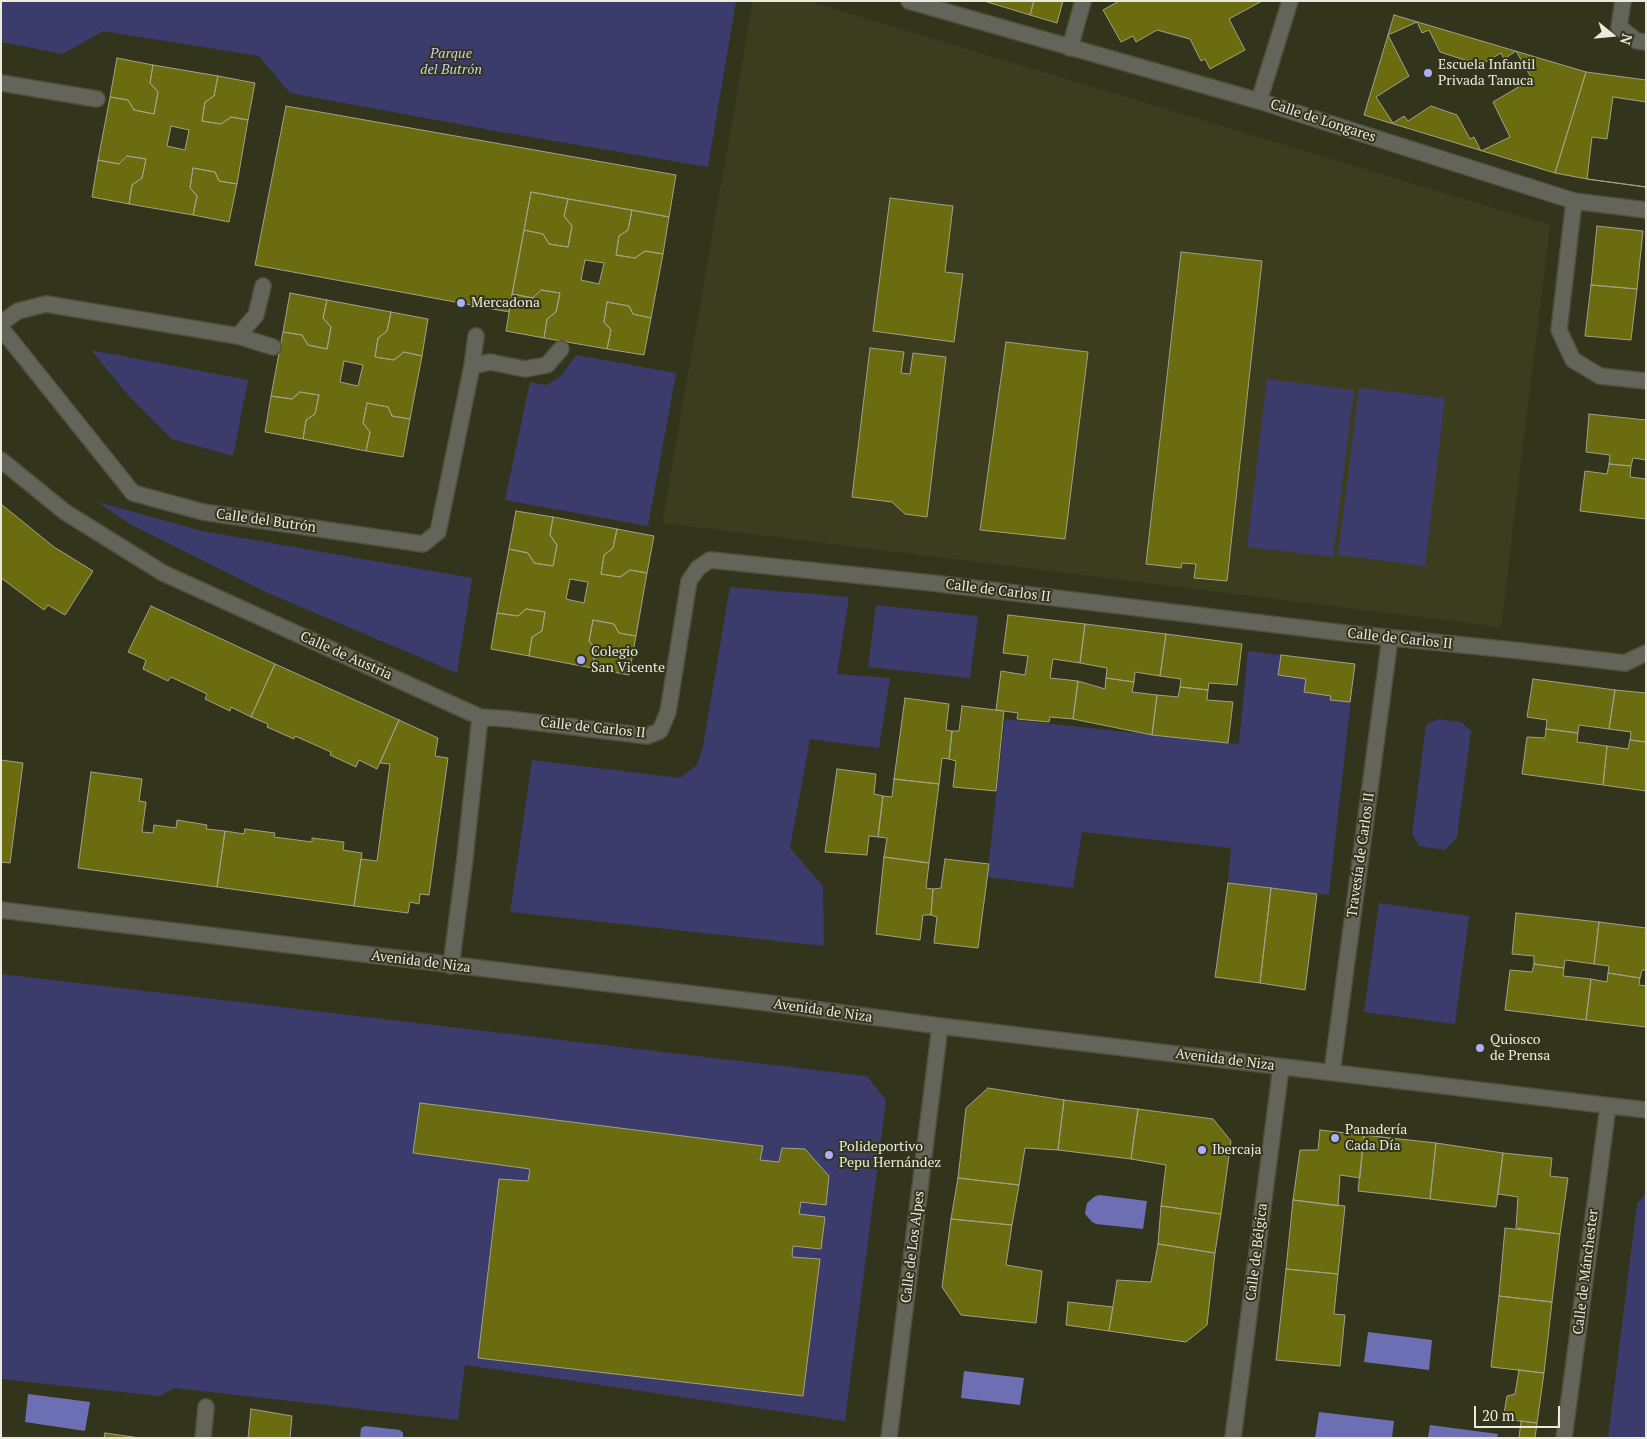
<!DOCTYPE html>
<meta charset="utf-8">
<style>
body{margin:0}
#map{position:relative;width:1647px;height:1439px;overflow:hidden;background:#33341c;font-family:"PT Serif",serif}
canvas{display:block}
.frame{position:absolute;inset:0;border:2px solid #eaebdd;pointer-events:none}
.north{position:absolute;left:1587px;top:10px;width:50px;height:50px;-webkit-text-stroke:4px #33341c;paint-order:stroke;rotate:107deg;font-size:14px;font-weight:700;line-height:20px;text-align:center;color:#eaebdd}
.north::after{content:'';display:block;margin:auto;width:18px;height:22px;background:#eaebdd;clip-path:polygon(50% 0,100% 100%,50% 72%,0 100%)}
.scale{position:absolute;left:1474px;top:1406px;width:86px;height:22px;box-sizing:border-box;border:2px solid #eaebdd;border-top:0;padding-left:6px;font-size:15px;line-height:18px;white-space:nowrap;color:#eaebdd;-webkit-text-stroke:4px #33341c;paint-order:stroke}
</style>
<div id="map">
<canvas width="1647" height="1439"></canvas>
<div class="frame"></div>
<div class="north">N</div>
<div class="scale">20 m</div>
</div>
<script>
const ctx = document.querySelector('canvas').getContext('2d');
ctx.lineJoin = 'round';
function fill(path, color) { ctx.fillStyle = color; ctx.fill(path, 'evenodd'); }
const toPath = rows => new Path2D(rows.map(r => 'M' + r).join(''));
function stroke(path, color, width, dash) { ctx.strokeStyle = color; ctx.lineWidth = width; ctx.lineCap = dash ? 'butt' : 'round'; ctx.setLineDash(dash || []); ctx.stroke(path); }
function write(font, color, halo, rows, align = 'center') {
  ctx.font = font + ' "PT Serif",serif'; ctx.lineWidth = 4; ctx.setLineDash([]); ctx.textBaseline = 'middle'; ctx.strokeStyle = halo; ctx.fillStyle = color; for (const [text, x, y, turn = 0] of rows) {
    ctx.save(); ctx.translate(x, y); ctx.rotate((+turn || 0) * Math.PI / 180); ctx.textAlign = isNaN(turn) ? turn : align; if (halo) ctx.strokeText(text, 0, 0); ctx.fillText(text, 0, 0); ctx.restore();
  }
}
const built = toPath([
 [753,1,808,1,1550,225,1501,627,662,523]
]);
const green = toPath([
 [1,1,736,1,708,167,496,131,290,93,259,56,103,31,63,54,1,42],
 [91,350,248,380,233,456,172,439,129,396],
 [576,355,676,373,648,526,505,500,530,382,547,385,562,375],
 [1267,379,1354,390,1333,557,1247,547],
 [1359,388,1445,398,1425,566,1338,555],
 [98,502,202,531,472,578,457,673,268,593,128,523],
 [730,587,849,597,837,674,890,678,879,748,810,739,790,848,823,886,824,946,510,912,532,760,680,778,697,765,703,746],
 [876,605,978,616,970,678,868,667],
 [1248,651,1355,664,1329,895,1228,883,1231,848,1082,832,1073,888,987,877,1005,719,1239,744],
 [1438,719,1461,722,1471,731,1457,837,1445,850,1419,846,1412,833,1426,725],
 [1379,903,1469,916,1455,1024,1364,1012],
 [1,974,867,1076,886,1100,845,1421,465,1365,458,1420,175,1388,159,1396,1,1379],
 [1646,1193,1646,1438,1608,1438,1637,1204]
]);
const water = toPath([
 [1099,1195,1147,1201,1143,1229,1096,1224,1092,1222,1085,1214,1087,1203,1094,1197],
 [1368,1332,1432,1340,1429,1370,1364,1362],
 [964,1371,1024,1378,1020,1405,961,1398],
 [28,1394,90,1402,85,1431,25,1422],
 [1319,1412,1394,1421,1392,1438,1315,1438],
 [1430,1425,1498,1434,1497,1438,1428,1438],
 [365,1426,400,1430,403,1433,403,1438,360,1438,361,1428]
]);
const building = toPath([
 [984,1,1034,1,1030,15,984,1],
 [1034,1,1063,1,1057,23,1030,15,1034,1],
 [1119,1,1262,1,1229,19,1245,50,1210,69,1205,59,1201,61,1190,39,1157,30,1136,42,1133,36,1121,42,1103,10,1119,1],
 [1394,15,1586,72,1555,173,1364,115,1394,15],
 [1417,22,1422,33,1429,30,1440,52,1480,65,1501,53,1504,59,1516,51,1532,79,1493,102,1510,137,1481,151,1474,137,1470,139,1457,115,1431,106,1408,121,1404,116,1393,123,1376,97,1409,76,1388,35,1417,22],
 [117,58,153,65,150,83,158,92,154,114,134,110,128,100,110,97,117,58],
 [153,65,218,76,214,96,205,102,202,121,221,124,231,117,248,120,237,184,219,181,215,172,193,168,190,188,197,196,193,215,129,204,132,185,142,178,146,159,127,156,119,164,98,160,110,97,128,100,134,110,154,114,158,92,150,83,153,65],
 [171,126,189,130,185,150,167,146,171,126],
 [1586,72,1646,80,1646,187,1587,179,1555,173,1586,72],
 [218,76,255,83,248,120,231,117,221,124,202,121,205,102,214,96,218,76],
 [1613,97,1646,102,1646,187,1587,179,1592,137,1607,139,1613,97],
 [286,106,676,175,669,217,531,192,509,312,255,265,286,106],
 [127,156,146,159,142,178,132,185,129,204,92,197,98,160,119,164,127,156],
 [193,168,215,172,219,181,237,184,229,222,193,215,197,196,190,188,193,168],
 [531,192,568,199,564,216,572,226,568,247,549,244,543,234,524,230,531,192],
 [890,198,953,206,945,272,963,274,954,342,873,331,890,198],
 [568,199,632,210,628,230,619,236,616,255,635,258,645,251,663,254,651,318,633,314,629,306,607,302,604,322,611,330,607,349,544,338,547,319,556,312,560,293,541,290,533,298,512,294,524,230,543,234,549,244,568,247,572,226,564,216,568,199],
 [585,260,604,263,599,284,581,280,585,260],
 [632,210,669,217,663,254,645,251,635,258,616,255,619,236,628,230,632,210],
 [1597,226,1643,231,1637,289,1591,285,1597,226],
 [1181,252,1262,261,1227,581,1194,578,1196,564,1182,563,1181,568,1146,564,1181,252],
 [1591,285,1637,289,1631,340,1585,336,1591,285],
 [541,290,560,293,556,312,547,319,544,338,506,331,512,294,533,298,541,290],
 [290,293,327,300,323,318,331,327,327,349,308,345,302,335,283,332,290,293],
 [327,300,391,312,387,331,378,338,375,357,394,360,404,352,422,356,410,419,392,416,388,407,367,403,363,423,370,432,366,451,303,439,306,420,315,414,319,395,300,392,292,399,271,396,283,332,302,335,308,345,327,349,331,327,323,318,327,300],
 [344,361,363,365,358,386,340,382,344,361],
 [607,302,629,306,633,314,651,318,644,355,607,349,611,330,604,322,607,302],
 [391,312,428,319,422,356,404,352,394,360,375,357,378,338,387,331,391,312],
 [1006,342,1088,352,1065,539,980,530,1006,342],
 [870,348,904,352,901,373,910,374,913,353,946,357,927,517,905,514,892,502,852,497,870,348],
 [300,392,319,395,315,414,306,420,303,439,265,432,271,396,292,399,300,392],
 [367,403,388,407,392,416,410,419,403,457,366,451,370,432,363,423,367,403],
 [1589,414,1646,420,1646,460,1633,458,1631,466,1609,464,1610,455,1586,452,1589,414],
 [1609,464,1631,466,1630,477,1646,479,1646,519,1580,511,1585,471,1607,474,1609,464],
 [1,504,54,547,93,571,65,615,48,605,44,610,1,578,1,504],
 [516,511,553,517,550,535,557,545,553,566,534,563,528,553,509,549,516,511],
 [553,517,617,529,613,548,604,555,601,574,620,577,630,570,647,573,636,636,619,633,614,624,593,620,589,641,596,649,592,668,529,656,532,637,542,631,545,612,526,609,518,616,497,613,509,549,528,553,534,563,553,566,557,545,550,535,553,517],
 [570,579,588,582,584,603,566,599,570,579],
 [617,529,654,536,647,573,630,570,620,577,601,574,604,555,613,548,617,529],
 [151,606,275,664,251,717,231,707,230,711,205,699,207,694,171,677,168,681,143,669,146,660,128,652,151,606],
 [526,609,545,612,542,631,532,637,529,656,491,649,497,613,518,616,526,609],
 [1008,615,1085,624,1080,663,1053,659,1050,678,1078,681,1073,719,1050,717,1049,722,1017,719,1018,713,996,710,1001,671,1025,675,1028,656,1003,653,1008,615],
 [593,620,614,624,619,633,636,636,629,675,592,668,596,649,589,641,593,620],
 [1085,624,1166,634,1160,676,1135,672,1134,682,1106,678,1107,668,1080,663,1085,624],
 [1166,634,1242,644,1237,685,1209,683,1208,690,1180,687,1181,679,1160,676,1166,634],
 [1281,655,1355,664,1350,702,1330,700,1331,696,1304,692,1306,679,1278,675,1281,655],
 [275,664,399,720,377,769,359,760,356,767,330,755,331,752,295,736,294,739,267,727,268,724,251,717,275,664],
 [1106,678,1134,682,1132,692,1157,695,1152,735,1073,719,1078,681,1105,689,1106,678],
 [1533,679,1615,690,1609,729,1579,725,1578,733,1546,729,1547,720,1527,717,1533,679],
 [1180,687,1208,690,1207,700,1233,702,1228,743,1152,735,1157,695,1178,697,1180,687],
 [1615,690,1646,693,1646,742,1630,740,1631,732,1609,729,1615,690],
 [905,698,949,704,946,730,952,731,949,759,942,758,939,784,894,779,905,698],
 [962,706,1004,711,996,791,953,787,956,761,949,759,952,731,959,731,962,706],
 [399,720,438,738,435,756,448,758,429,895,420,894,419,904,410,902,408,913,354,906,361,859,377,861,390,764,380,763,399,720],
 [1546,729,1578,733,1577,742,1607,746,1603,785,1522,774,1527,737,1545,738,1546,729],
 [1630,740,1646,742,1646,791,1603,785,1607,746,1628,749,1630,740],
 [1,760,23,763,10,863,1,862,1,760],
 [837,769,876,774,874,794,883,796,878,837,869,836,867,855,825,852,837,769],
 [91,772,142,779,139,801,146,802,142,832,153,833,154,825,176,828,177,820,207,825,206,829,225,831,217,887,78,868,91,772],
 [894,779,939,784,929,863,884,857,887,838,878,837,883,796,892,797,894,779],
 [245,829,275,833,274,837,312,842,312,838,344,842,343,850,362,853,354,906,217,887,225,831,244,834,245,829],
 [884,857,929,863,926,888,933,889,931,915,923,915,920,940,876,934,884,857],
 [945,859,989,864,978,948,934,943,937,917,931,915,933,889,941,888,945,859],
 [1228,883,1271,888,1260,983,1215,977,1228,883],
 [1271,888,1317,894,1305,990,1260,983,1271,888],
 [1516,913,1599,922,1594,964,1565,960,1564,968,1534,964,1534,956,1512,954,1516,913],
 [1599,922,1646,928,1646,970,1642,970,1640,978,1608,973,1609,966,1594,964,1599,922],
 [1534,964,1564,968,1563,976,1591,979,1586,1020,1505,1010,1510,970,1532,972,1534,964],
 [1608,973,1640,978,1639,985,1646,986,1646,1027,1586,1020,1591,979,1607,982,1608,973],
 [988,1088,1064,1100,1058,1150,1025,1148,1019,1185,958,1178,966,1108,988,1088],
 [1064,1100,1138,1109,1131,1159,1058,1150,1064,1100],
 [420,1103,763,1146,760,1160,779,1162,782,1148,805,1149,829,1176,826,1205,801,1202,799,1214,825,1217,821,1249,793,1246,792,1257,820,1259,803,1396,478,1358,499,1179,528,1181,530,1169,413,1153,420,1103],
 [1138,1109,1213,1119,1231,1141,1221,1214,1161,1206,1166,1165,1131,1159,1138,1109],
 [1320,1130,1364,1135,1360,1178,1340,1175,1338,1206,1293,1200,1300,1150,1318,1150,1320,1130],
 [1364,1135,1436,1143,1430,1199,1358,1191,1364,1135],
 [1436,1143,1503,1153,1496,1207,1430,1199,1436,1143],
 [1503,1153,1552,1158,1550,1176,1568,1178,1560,1234,1516,1228,1518,1197,1498,1194,1503,1153],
 [958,1178,1019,1185,1012,1225,951,1219,958,1178],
 [1293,1200,1345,1206,1338,1274,1286,1269,1293,1200],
 [1161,1206,1221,1214,1215,1253,1158,1244,1161,1206],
 [951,1219,1012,1225,1006,1265,1042,1271,1036,1323,961,1315,942,1287,951,1219],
 [1505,1228,1560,1234,1552,1302,1499,1296,1505,1228],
 [1158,1244,1215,1253,1207,1325,1186,1342,1109,1331,1117,1280,1151,1282,1158,1244],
 [1286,1269,1338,1274,1334,1314,1345,1315,1340,1366,1276,1360,1286,1269],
 [1499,1296,1552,1302,1544,1373,1491,1367,1499,1296],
 [1068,1302,1113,1307,1109,1331,1066,1325,1068,1302],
 [1519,1370,1544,1373,1537,1423,1503,1419,1507,1396,1515,1394,1519,1370],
 [251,1409,292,1416,290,1438,248,1438,251,1409],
 [1521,1421,1537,1423,1535,1438,1519,1438,1521,1421],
 [105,1433,140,1438,104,1438,105,1433]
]);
const minor = toPath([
 [909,1,1259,101,1574,201,1646,210],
 [1623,1,1619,27,1637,41,1646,42],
 [1070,48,1083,1],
 [1,83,97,99],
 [1259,101,1290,1],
 [1574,201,1559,330,1573,360,1600,376,1646,381],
 [1,323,18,311,46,304,238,336,273,347],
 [1,328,133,493,203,512,423,544,438,532,472,366,490,362,525,369,547,365,561,349],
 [238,336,256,315,263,286],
 [472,366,476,336],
 [1,460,65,512,163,573,480,717,465,858,451,966],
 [480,717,508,719,647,736,660,731,668,712,689,581,698,568,710,560,932,583,1344,633,1522,651,1625,663,1646,653],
 [1,910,760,1002,940,1026,1646,1110],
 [1332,1072,1390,638],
 [203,1438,206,1407],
 [889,1438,940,1026],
 [1233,1438,1281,1067],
 [1564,1438,1608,1106]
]);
const markers = [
 [1428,73,5,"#abaffb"],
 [461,303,5,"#abaffb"],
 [581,660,5,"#abaffb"],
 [1480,1048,5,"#abaffb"],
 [1335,1138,5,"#abaffb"],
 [1202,1150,5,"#abaffb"],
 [829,1155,5,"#abaffb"]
];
const parkNames = [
 ["Parque",451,54],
 ["del Butrón",451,70]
];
const poiNames = [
 ["Escuela Infantil",1438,65],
 ["Privada Tanuca",1438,81],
 ["Mercadona",471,303],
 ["Colegio",591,652],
 ["San Vicente",591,668],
 ["Quiosco",1490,1040],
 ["de Prensa",1490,1056],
 ["Panadería",1345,1130],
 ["Cada Día",1345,1146],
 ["Polideportivo",839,1147],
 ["Pepu Hernández",839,1163],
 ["Ibercaja",1212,1150]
];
const streetNames = [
 ["Calle de Longares",1323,121,18],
 ["Calle del Butrón",266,521,8],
 ["Calle de Carlos II",998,591,7],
 ["Calle de Carlos II",1400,639,6],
 ["Calle de Austria",346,656,24],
 ["Calle de Carlos II",593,728,6],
 ["Travesía de Carlos II",1361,855,-82],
 ["Avenida de Niza",421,962,7],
 ["Avenida de Niza",823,1011,8],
 ["Avenida de Niza",1225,1060,7],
 ["Calle de Los Alpes",913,1247,-83],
 ["Calle de Bélgica",1257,1252,-83],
 ["Calle de Mánchester",1586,1272,-83]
];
fill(built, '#3c3d1e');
fill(green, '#3b3c6c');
fill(water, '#6c6fb4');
fill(building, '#6b6c10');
stroke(building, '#a1a287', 1);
stroke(minor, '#50513b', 18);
stroke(minor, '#64655a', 15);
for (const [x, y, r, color] of markers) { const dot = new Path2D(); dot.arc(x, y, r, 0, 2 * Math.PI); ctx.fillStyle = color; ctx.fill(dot); stroke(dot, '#33341c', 2); }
write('italic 14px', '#c7caf2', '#33341c', parkNames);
write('14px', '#eaebdd', '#33341c', poiNames, 'left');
write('14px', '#eaebdd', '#33341c', streetNames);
</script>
